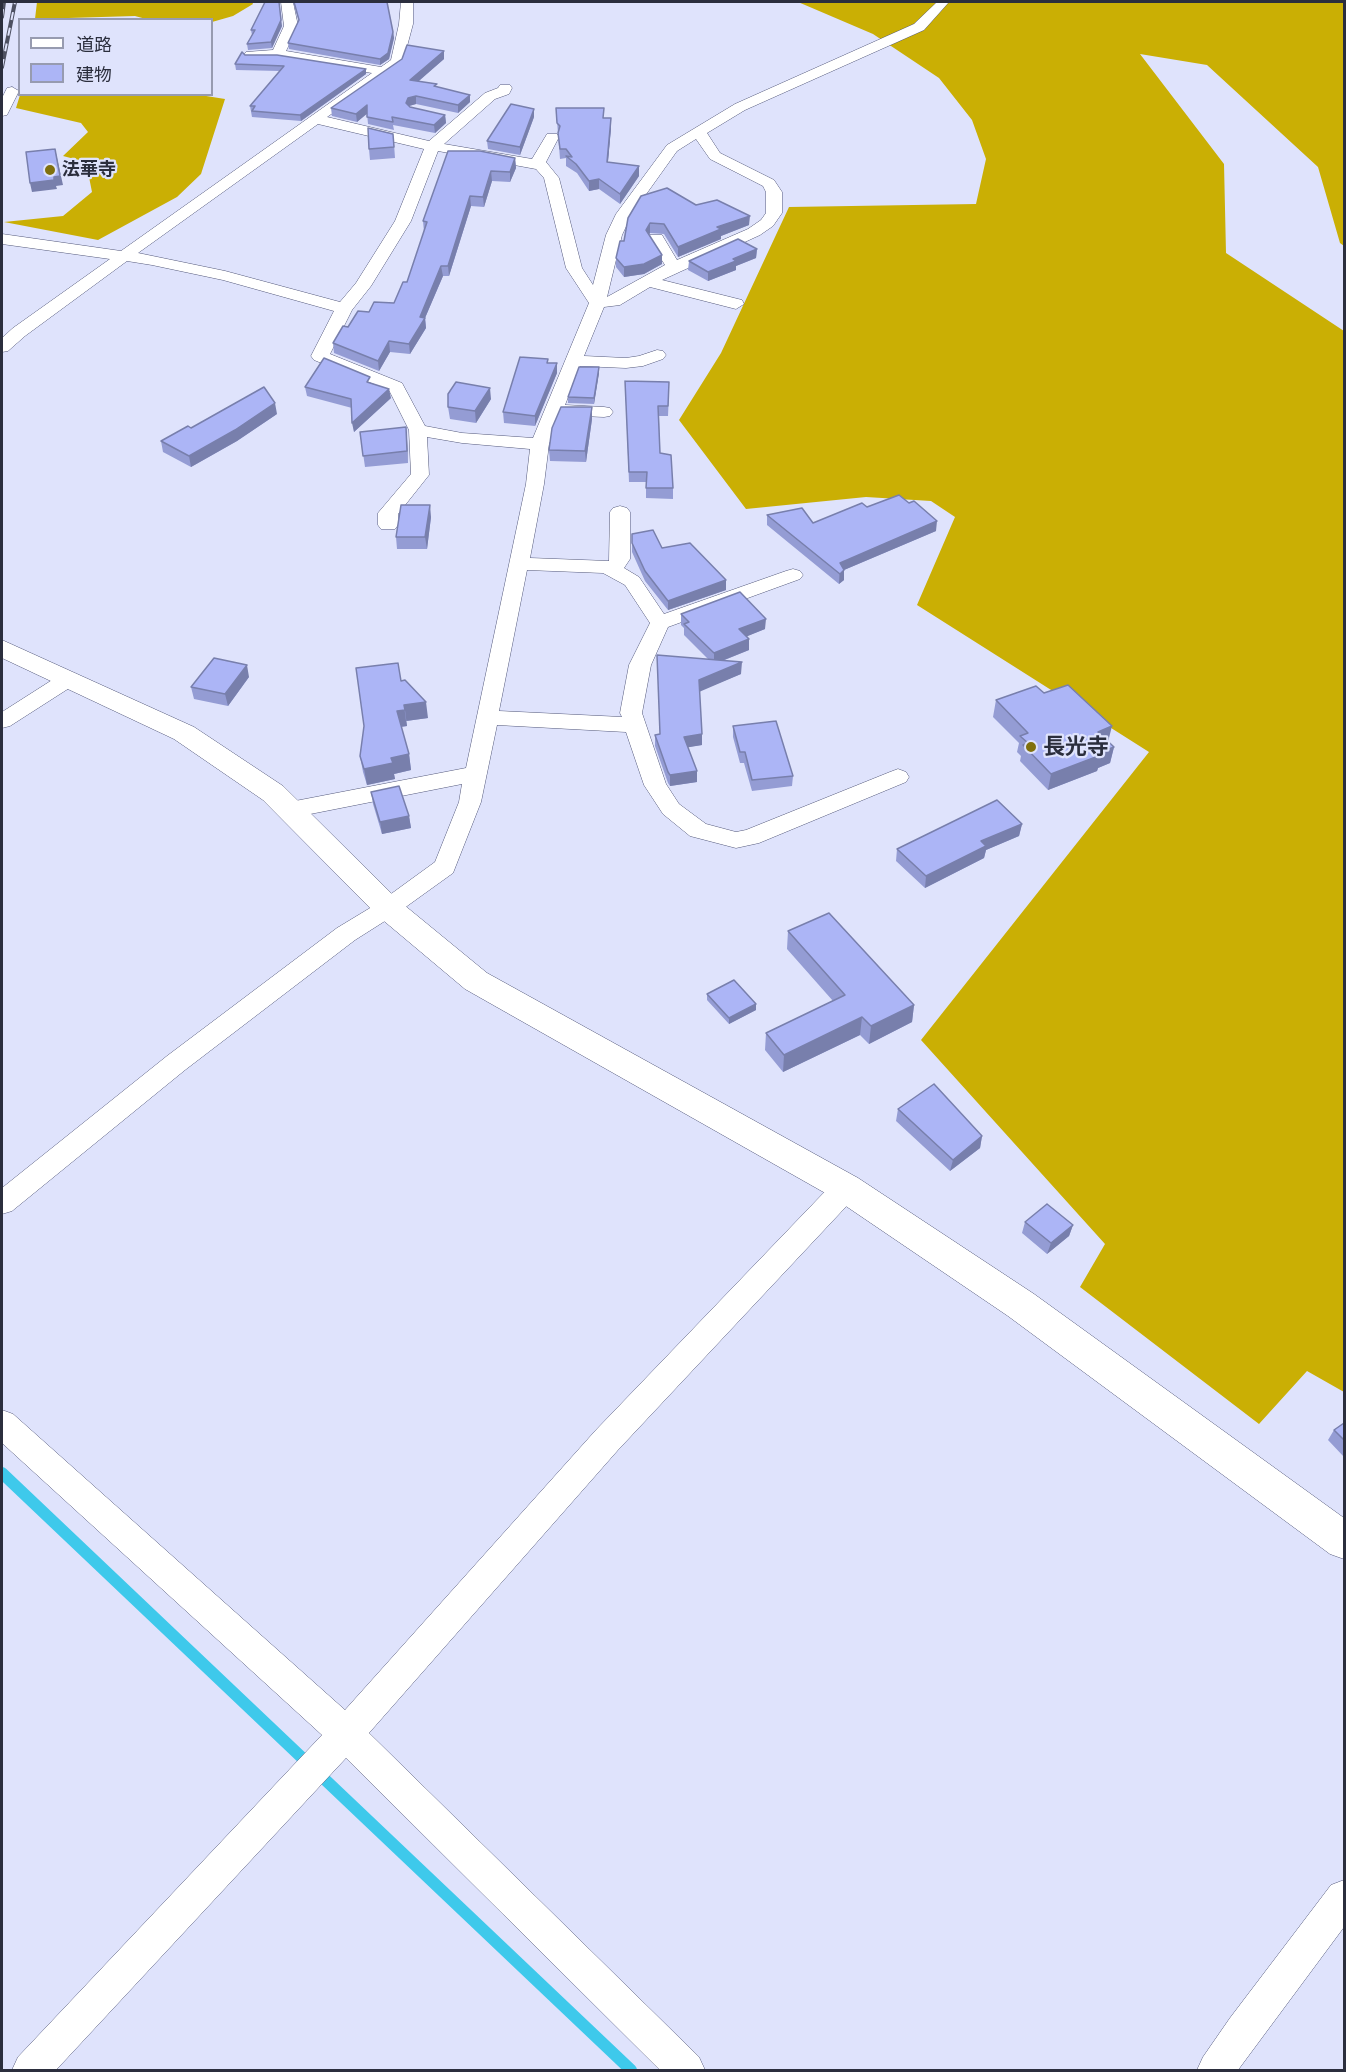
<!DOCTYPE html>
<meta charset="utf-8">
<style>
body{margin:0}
#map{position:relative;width:1346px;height:2072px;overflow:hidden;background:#dfe3fc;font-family:"Alegreya Sans","Noto Sans JP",sans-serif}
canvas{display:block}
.frame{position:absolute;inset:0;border:3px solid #2b2e3d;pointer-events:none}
.legend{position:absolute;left:18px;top:18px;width:195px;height:78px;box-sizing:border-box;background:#dfe3fc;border:2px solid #979bb0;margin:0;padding:8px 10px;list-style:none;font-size:18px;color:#2b2e3d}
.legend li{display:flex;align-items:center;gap:12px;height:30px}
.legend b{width:30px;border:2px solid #979bb0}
</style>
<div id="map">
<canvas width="1346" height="2072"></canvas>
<div class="frame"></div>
<ul class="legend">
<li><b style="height:8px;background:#fff"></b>道路</li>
<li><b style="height:16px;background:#acb5f6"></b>建物</li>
</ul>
</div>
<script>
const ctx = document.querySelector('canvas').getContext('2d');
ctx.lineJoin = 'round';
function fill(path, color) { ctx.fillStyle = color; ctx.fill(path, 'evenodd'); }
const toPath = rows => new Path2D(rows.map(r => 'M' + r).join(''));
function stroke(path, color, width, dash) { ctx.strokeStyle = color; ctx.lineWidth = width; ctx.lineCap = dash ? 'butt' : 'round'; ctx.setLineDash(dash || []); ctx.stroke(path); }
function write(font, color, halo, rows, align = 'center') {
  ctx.font = font + ' "Alegreya Sans","Noto Sans JP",sans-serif'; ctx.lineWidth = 4.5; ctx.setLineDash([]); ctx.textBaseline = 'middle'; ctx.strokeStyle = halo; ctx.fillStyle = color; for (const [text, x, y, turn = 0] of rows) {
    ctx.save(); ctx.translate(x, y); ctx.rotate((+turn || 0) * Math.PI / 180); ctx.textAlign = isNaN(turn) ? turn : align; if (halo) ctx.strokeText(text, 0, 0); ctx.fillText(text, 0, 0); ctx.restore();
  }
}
const forest = toPath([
 [37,2,252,2,253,4,233,16,212,22,212,20,146,19,135,16,35,19],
 [798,2,1344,2,1344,246,1340,243,1318,167,1207,65,1140,54,1224,164,1226,253,1344,331,1344,1392,1307,1371,1259,1424,1080,1287,1105,1244,921,1040,1149,752,917,605,955,517,931,501,866,497,746,509,679,420,721,353,789,207,976,204,986,159,972,120,939,78,873,34],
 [200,95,225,99,201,174,177,197,98,240,4,222,63,216,92,192,86,162,63,156,88,132,81,123,16,108,20,95]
]);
const stream = toPath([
 [2,1473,631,2070]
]);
const minor = toPath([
 [281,2,293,2,298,26,286,51,381,67,391,60,399,24,401,2,413,2,413,24,402,65,327,117,429,141,485,93,498,88,500,85,510,85,512,88,509,94,495,99,444,144,532,159,547,134,557,134,559,137,546,162,559,178,582,268,593,285,606,235,616,214,667,145,735,104,914,24,937,2,949,2,924,30,745,110,707,133,720,153,774,180,782,192,782,213,773,226,760,235,662,280,742,300,744,304,736,309,650,287,620,305,604,307,584,356,626,358,639,356,657,350,663,351,666,355,663,359,643,366,626,368,580,366,565,405,604,407,610,408,613,412,610,416,604,417,561,415,549,444,544,484,530,558,609,561,610,512,613,508,620,506,627,508,630,512,630,559,624,568,639,577,664,614,786,571,793,569,800,571,803,575,800,579,668,627,651,665,642,713,666,784,679,804,706,824,736,832,746,830,890,772,898,769,906,772,909,777,906,782,759,843,736,848,690,836,663,814,644,785,626,732,497,725,481,802,453,873,396,914,355,940,185,1070,12,1211,2,1214,2,1188,167,1056,337,928,380,902,435,862,459,802,462,784,290,818,282,816,279,810,282,804,290,802,466,768,526,484,530,449,462,443,427,437,429,475,398,514,398,525,395,529,381,529,378,525,378,513,411,474,409,430,389,390,314,360,311,356,334,311,223,280,152,265,127,261,25,336,8,351,2,352,2,338,13,328,110,259,2,244,2,234,121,251,372,73,278,58,246,58,244,55,246,52,273,50,284,26,281,2],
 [318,124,424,149,395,221,356,283,340,302,225,271,138,253,318,124],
 [696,139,710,159,763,186,766,192,766,213,761,220,748,229,677,260,662,235,650,235,648,238,665,265,607,297,622,235,632,214,677,151,696,139],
 [438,151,536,169,544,178,566,268,589,303,533,438,462,433,425,426,402,383,330,354,352,310,371,286,411,221,438,151],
 [527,570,603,573,625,585,650,623,629,665,620,713,622,717,499,711,527,570],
 [12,87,19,91,7,115,2,116,2,98,7,88,12,87],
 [67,673,74,675,78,680,74,685,10,726,2,728,2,712,60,675,67,673],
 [846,1177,856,1180,860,1188,856,1196,618,1450,369,1733,699,2057,705,2070,660,2070,346,1758,56,2070,12,2070,18,2057,322,1735,2,1443,2,1410,13,1414,345,1710,596,1430,836,1180,846,1177],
 [1344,1880,1344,1927,1238,2070,1197,2070,1203,2057,1230,2018,1331,1885,1344,1880]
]);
const tertiary = toPath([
 [2,640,194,727,283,786,398,900,487,973,858,1178,1034,1294,1344,1518,1344,1559,1330,1554,1008,1316,834,1198,465,989,378,916,263,800,174,739,2,658,2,640]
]);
const rail = toPath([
 [2,17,4,2],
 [2,67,15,2]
]);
const wall = toPath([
 [293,2,387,2,394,38,389,59,380,65,289,49,288,43,299,21],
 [282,26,272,48,248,50,247,44,252,35,251,30],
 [444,51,444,59,418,81,437,87,470,102,458,113,416,104,409,106,410,107,445,115,446,123,435,133,393,125,394,130,368,124,367,113,357,122,332,116,331,108],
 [245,55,366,74,301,121,252,117,250,106,280,71,236,70,235,64],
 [556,108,604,118,611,128,608,162,639,166,639,176,620,204,599,189,589,191,577,173,566,166,566,158,560,159],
 [534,117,520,155,488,149,487,141],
 [394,144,395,158,370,160,369,149],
 [448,151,515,158,516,168,510,182,492,181,484,207,471,206,449,276,443,276,425,318,426,328,410,354,390,352,379,371,334,353,333,343,348,327,369,312,394,303,407,282,424,232,423,221],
 [696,205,749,225,721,236,721,239,678,257,664,234,650,233,649,234,662,264,644,274,624,277,616,267,616,258,624,241,628,218],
 [757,249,756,258,736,266,736,270,708,281,688,270,689,261],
 [548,359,548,363,557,373,535,426,504,423,503,412],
 [599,367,599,373,594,404,568,403,568,397],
 [625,381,669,392,668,416,659,416,660,453,673,488,673,499,646,498,646,482,629,482],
 [371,384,391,398,354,432,352,408,307,396,305,387],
 [491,399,476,423,450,419,448,407],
 [592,407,592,419,586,462,550,461,549,450],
 [277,414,237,441,191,467,163,452,161,441,191,428],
 [360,432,407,439,408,463,365,467],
 [867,507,936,531,844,570,844,580,839,584,767,525,767,515,813,523],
 [431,517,427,549,397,549,396,537],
 [632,534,726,580,726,590,668,610,645,581,632,552],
 [681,614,765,629,747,636,749,639,749,650,722,661,741,674,699,691,702,745,688,747,697,782,670,786,668,783,655,746,655,735,660,734,709,660,684,635,684,628,681,625],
 [249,677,228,706,194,699,191,687],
 [401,681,428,718,406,721,407,726,401,727,409,754,411,770,394,774,395,779,367,785,363,772,360,756],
 [1044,693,1108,742,1114,747,1110,763,1098,768,1097,771,1048,790,1020,761,1021,756,1017,752,1019,743,993,717,996,700],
 [733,726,793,776,792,786,752,791,744,763,740,763,733,737],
 [371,792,409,816,411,828,382,834,373,804],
 [1022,824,1019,836,986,850,984,858,925,888,896,861,897,849],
 [788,931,914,1005,912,1022,869,1044,860,1035,783,1072,765,1050,766,1033,833,1001,787,949],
 [707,994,756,1010,729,1024,707,1000],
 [898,1109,982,1136,980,1148,950,1171,896,1121],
 [1025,1222,1073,1225,1069,1236,1047,1254,1022,1233],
 [1344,1423,1344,1457,1328,1440,1334,1430]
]);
const shadedWall = toPath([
 [279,2,282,26,272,48,271,42],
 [393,32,394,38,389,59,380,65,380,59],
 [444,51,444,59,411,88,410,80],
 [366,69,366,74,301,121,300,115],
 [470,95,470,102,458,113,458,105],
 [416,96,416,104,409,106,407,111,406,103,408,98],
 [367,105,368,113,357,122,356,114],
 [534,109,534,117,520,155,520,147],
 [445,115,446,123,435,133,434,125],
 [611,118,611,128,607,172,607,162],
 [55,149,63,185,56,186,57,189,32,192,30,183],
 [515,158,516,168,510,182,510,172],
 [639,166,639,176,620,204,620,194],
 [491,171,492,181,484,207,483,197],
 [599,179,599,189,589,191,589,181],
 [470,196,471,206,449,276,448,266],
 [750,216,749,225,721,236,721,239,678,257,678,247,717,227],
 [650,223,650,233,646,239,646,230],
 [757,249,756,258,736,266,736,270,708,281,708,272,733,259],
 [662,255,662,264,644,274,624,277,624,267],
 [441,266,443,276,425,318,426,328,410,354,409,344],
 [389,341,390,352,379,371,378,361],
 [557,363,557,373,535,426,535,416],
 [599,367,599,373,594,404,594,398],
 [490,388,491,399,476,423,475,411],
 [389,389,391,398,354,432,352,423],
 [275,403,277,414,237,441,191,467,189,456],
 [592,407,592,419,586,462,585,451],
 [406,427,407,439,408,463,407,451],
 [430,505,431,517,427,549,425,537],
 [937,521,936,531,844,570,844,580,839,584,840,563],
 [726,580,726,590,668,610,668,601],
 [766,619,765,629,738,640,739,629],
 [749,639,749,650,714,664,714,653],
 [742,662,741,674,699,692,699,680],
 [247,665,249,677,228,706,225,694],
 [426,702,428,718,406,721,404,705],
 [405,710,407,726,399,727,397,711],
 [1112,726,1108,742,1098,732],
 [702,734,702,745,684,748,684,737],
 [1114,747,1110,763,1098,768,1097,771,1048,790,1051,774],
 [409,754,411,770,394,774,395,779,367,785,364,769,391,758],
 [697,771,697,782,670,786,670,775],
 [409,816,411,828,382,834,380,822],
 [1022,824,1019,836,986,850,984,858,925,888,926,876,981,841],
 [756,1004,756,1010,729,1024,729,1018],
 [914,1005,912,1022,869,1044,871,1026],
 [862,1017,860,1035,783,1072,784,1055],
 [982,1136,980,1148,950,1171,953,1160],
 [1073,1225,1069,1236,1047,1254,1051,1243]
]);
const building = toPath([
 [265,2,279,2,281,20,271,42,247,44,255,30,251,30,265,2],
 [294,2,387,2,393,32,388,53,380,59,288,43,299,20,294,2],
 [407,45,444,51,410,80,437,84,434,86,470,95,458,105,416,96,408,98,406,103,410,107,445,115,434,125,392,117,393,122,367,117,367,105,356,114,331,108,402,59,407,45],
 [242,52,245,55,277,55,366,69,300,115,252,111,255,106,250,106,284,66,235,64,242,52],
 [511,104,534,109,520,147,487,141,511,104],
 [556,108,604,108,603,118,611,118,607,162,639,166,620,194,599,179,589,181,576,164,566,156,572,157,566,149,560,149,558,133,560,126,557,123,556,108],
 [368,128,393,134,394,147,369,149,368,128],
 [55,149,60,176,54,177,54,180,30,183,26,152,55,149],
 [448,151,480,151,515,158,510,172,491,171,483,197,470,196,448,266,441,266,420,317,425,318,409,344,389,341,378,361,333,343,343,326,348,327,358,311,369,312,374,302,394,303,403,282,407,282,427,222,423,221,448,151],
 [667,188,696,205,717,200,750,216,717,227,721,229,678,247,664,224,650,223,646,230,662,255,644,264,624,267,616,258,620,241,624,241,628,218,641,196,667,188],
 [738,239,757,249,733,259,736,261,708,272,689,261,738,239],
 [520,357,548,359,547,363,557,363,535,416,503,412,520,357],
 [324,358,370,377,367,382,389,389,352,423,351,399,305,387,324,358],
 [579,367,599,367,594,398,568,397,579,367],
 [625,381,669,382,668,406,658,406,660,453,671,455,673,488,646,488,647,472,629,472,625,381],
 [456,382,490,388,475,411,448,407,448,394,456,382],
 [264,387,275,403,235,430,189,456,161,441,188,426,191,428,264,387],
 [561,407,592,407,585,451,549,450,552,428,561,407],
 [406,427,407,451,363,456,360,432,406,427],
 [899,495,909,503,914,501,937,521,840,563,844,570,840,574,767,515,802,508,813,523,862,503,867,507,899,495],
 [401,505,430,505,425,537,396,537,401,505],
 [653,530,662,548,690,543,726,580,668,601,645,571,632,543,632,534,653,530],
 [740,592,766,619,739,629,749,639,714,653,684,624,689,622,681,614,740,592],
 [657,655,742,662,699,680,702,734,684,737,697,771,670,775,668,772,655,735,660,734,657,655],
 [214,658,247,665,225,694,191,687,214,658],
 [398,663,401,681,405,680,426,702,404,705,405,710,397,711,409,754,391,758,393,763,364,769,360,756,364,726,356,668,398,663],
 [1068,685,1112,726,1098,732,1114,747,1099,753,1101,755,1051,774,1023,745,1028,743,1020,736,1028,733,996,700,1036,686,1044,693,1068,685],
 [776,721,793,776,752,780,745,752,740,752,733,726,776,721],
 [399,786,409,816,380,822,371,792,399,786],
 [997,800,1022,824,981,841,986,846,926,876,897,849,997,800],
 [829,913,914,1005,871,1026,862,1017,784,1055,766,1033,845,995,788,931,829,913],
 [734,980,756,1004,729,1018,707,994,734,980],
 [934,1084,982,1136,953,1160,898,1109,934,1084],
 [1047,1204,1073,1225,1051,1243,1025,1222,1047,1204],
 [1344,1423,1344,1440,1334,1430,1344,1423]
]);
const markers = [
 [50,170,6,"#80700e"],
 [1031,747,6,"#80700e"]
];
const farPoinames = [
 ["法華寺",62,170]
];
const poiNames = [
 ["長光寺",1043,747]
];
fill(forest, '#caaf04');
stroke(stream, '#3ec9eb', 12);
stroke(minor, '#54597b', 1);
stroke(tertiary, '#54597b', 1);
fill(minor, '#fff');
fill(tertiary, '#fff');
stroke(rail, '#4d5061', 4);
stroke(rail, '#dfe3fc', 2, [8]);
fill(wall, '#949cd4');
fill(shadedWall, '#787fac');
fill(building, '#acb5f6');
stroke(building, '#787fac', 1.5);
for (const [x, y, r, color] of markers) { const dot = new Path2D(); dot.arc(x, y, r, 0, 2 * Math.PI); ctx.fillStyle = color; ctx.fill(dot); stroke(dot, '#dfe3fc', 2); }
write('bold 18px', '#2b2e3d', '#dfe3fc', farPoinames, 'left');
write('bold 22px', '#2b2e3d', '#dfe3fc', poiNames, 'left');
</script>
